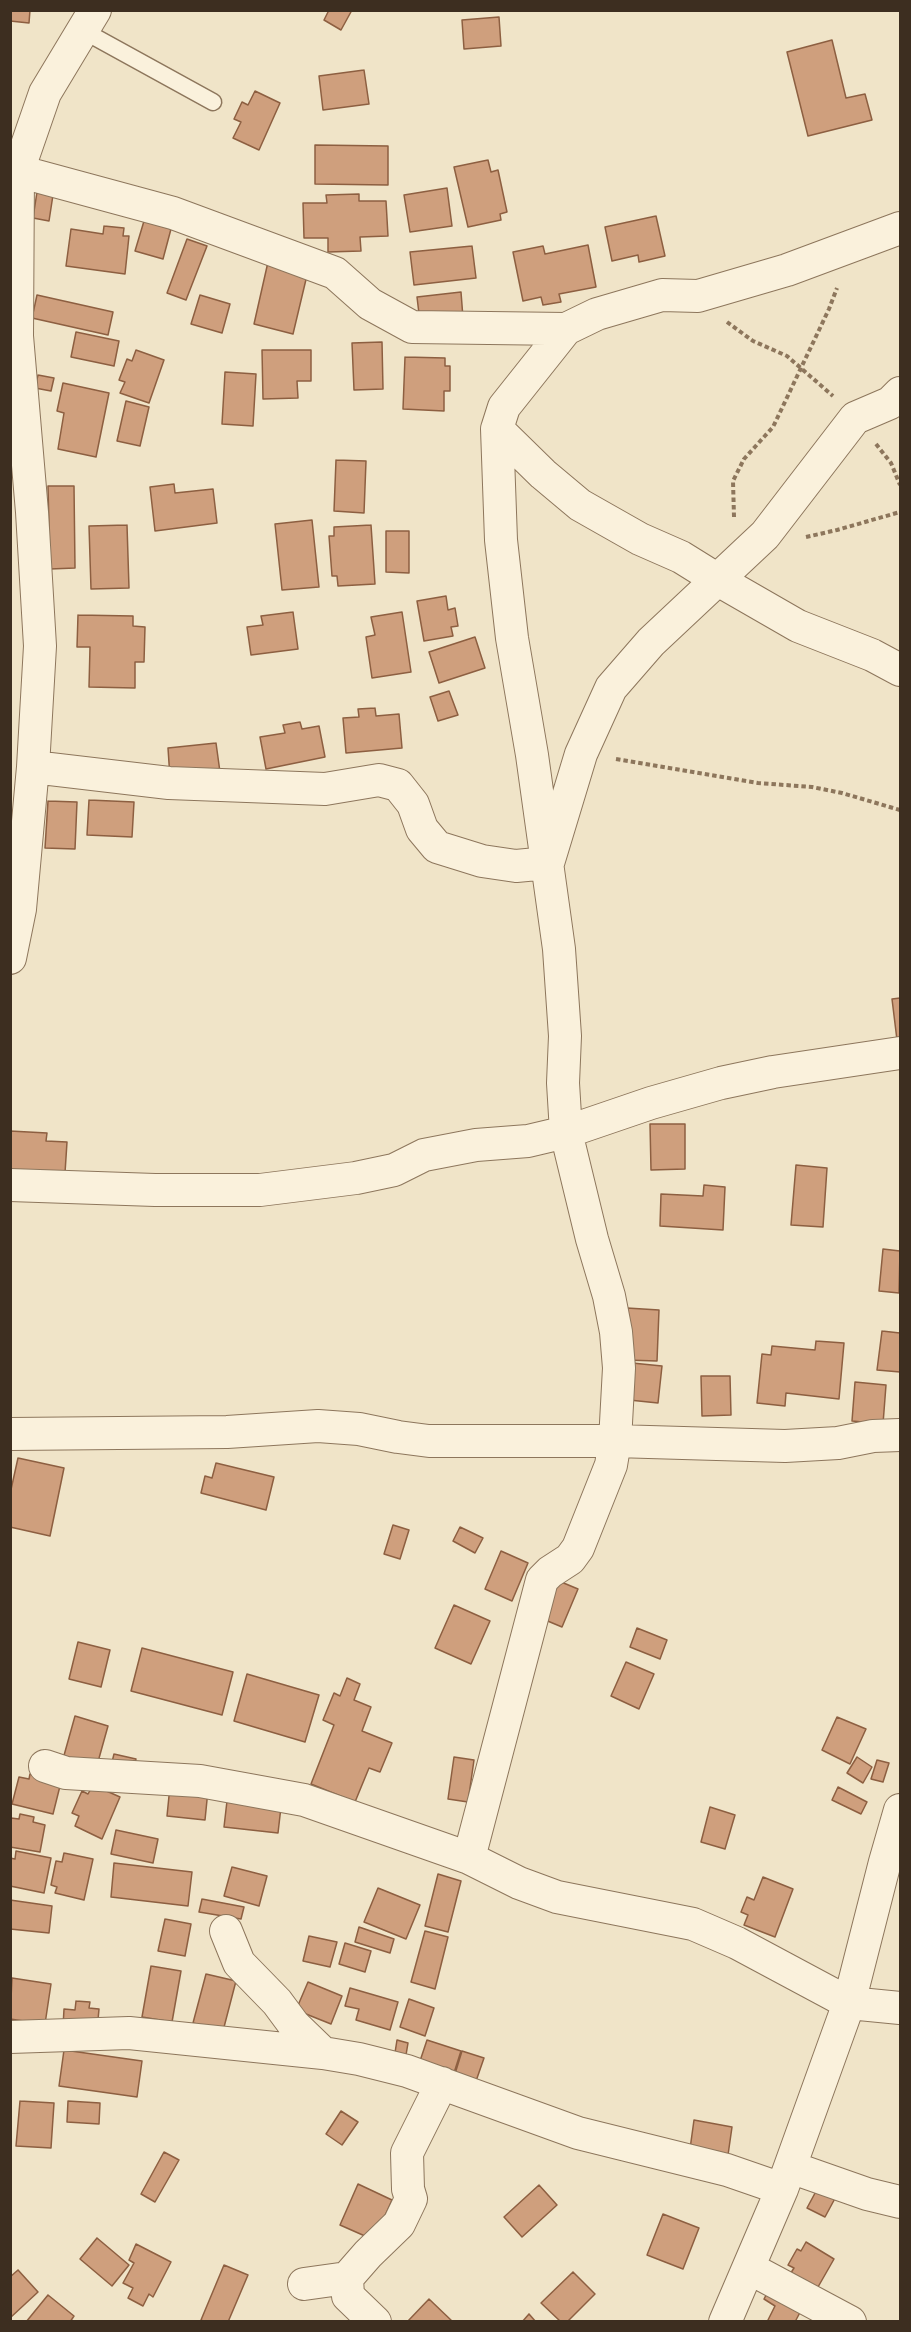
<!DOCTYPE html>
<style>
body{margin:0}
#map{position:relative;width:911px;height:2332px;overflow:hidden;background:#f0e4c8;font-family:"Zilla Slab",serif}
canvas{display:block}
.frame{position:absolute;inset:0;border:12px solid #3d2e20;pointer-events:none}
</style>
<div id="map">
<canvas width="911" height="2332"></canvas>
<div class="frame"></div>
</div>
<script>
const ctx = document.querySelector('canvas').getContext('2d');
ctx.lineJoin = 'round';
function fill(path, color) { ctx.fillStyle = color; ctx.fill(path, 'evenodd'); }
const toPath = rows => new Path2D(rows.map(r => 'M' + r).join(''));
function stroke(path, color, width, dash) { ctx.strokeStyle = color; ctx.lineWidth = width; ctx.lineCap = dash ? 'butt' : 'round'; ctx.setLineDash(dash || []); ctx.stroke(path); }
const building = toPath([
 [10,10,30,10,29,23,10,21,10,10],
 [329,10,352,10,341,30,324,20,329,10],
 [499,17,501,46,464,49,462,20,499,17],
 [832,40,846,98,865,94,872,120,808,136,787,52,832,40],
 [364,70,369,104,323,110,319,76,364,70],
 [255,91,280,103,259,150,233,138,241,122,234,119,242,102,248,105,255,91],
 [315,145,388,146,388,185,315,184,315,145],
 [488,160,491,172,498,170,507,212,500,214,501,220,468,227,454,167,488,160],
 [447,188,452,226,410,232,404,195,447,188],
 [37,192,53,195,49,221,33,218,37,192],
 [359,194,359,201,386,201,388,236,360,237,361,251,328,252,328,238,304,238,303,203,327,203,326,195,359,194],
 [656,216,665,256,639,262,638,255,612,261,605,227,656,216],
 [144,221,171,229,163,259,135,251,144,221],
 [104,226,124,228,123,236,129,236,125,274,66,266,71,229,103,234,104,226],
 [187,239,207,246,186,300,167,293,187,239],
 [588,245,596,287,559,294,561,302,543,305,541,297,523,301,513,252,543,246,545,254,588,245],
 [472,246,476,278,414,285,410,252,472,246],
 [268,262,308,271,293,334,254,324,268,262],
 [461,292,463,318,420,322,417,297,461,292],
 [37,295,113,312,108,335,32,318,37,295],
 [200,295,230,304,222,333,191,324,200,295],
 [76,332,119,341,114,366,71,357,76,332],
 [382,342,383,389,354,390,352,343,382,342],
 [136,350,164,360,149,403,120,393,125,382,119,380,127,359,132,361,136,350],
 [262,350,311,350,311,381,297,381,298,398,263,399,262,350],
 [405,357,445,358,445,366,450,366,450,391,444,391,444,411,403,409,405,357],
 [225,372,256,374,253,426,222,424,225,372],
 [38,375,54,378,51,391,35,388,38,375],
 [63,383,109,393,96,457,58,449,64,413,57,411,63,383],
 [126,401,149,407,140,446,117,441,126,401],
 [336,460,366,461,364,513,334,511,336,460],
 [174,484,175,493,213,489,217,523,155,531,150,487,174,484],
 [48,486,74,486,75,568,50,569,48,486],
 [312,520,319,587,282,590,275,524,312,520],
 [127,525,129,588,91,589,89,526,127,525],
 [371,525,375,584,338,586,337,576,332,576,329,536,334,536,334,527,371,525],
 [386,531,409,531,409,573,386,572,386,531],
 [446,596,448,610,455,608,458,626,451,627,453,636,424,641,417,601,446,596],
 [293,612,298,649,251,655,247,627,263,625,261,616,293,612],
 [402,612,411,672,372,678,366,637,375,635,371,617,402,612],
 [78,615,133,616,133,626,145,627,144,662,135,662,135,688,89,687,90,647,77,647,78,615],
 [475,637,485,668,439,683,429,652,475,637],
 [449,691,458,715,438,721,430,697,449,691],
 [375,708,376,716,399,714,402,748,346,753,343,718,359,717,358,709,375,708],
 [300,722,302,729,319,726,325,757,266,769,260,737,285,733,283,725,300,722],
 [216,743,220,772,170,778,168,748,216,743],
 [89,800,134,802,132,837,87,835,89,800],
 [48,801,77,802,75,849,45,848,48,801],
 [900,998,900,1040,897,1040,892,999,900,998],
 [650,1124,685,1124,685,1169,651,1170,650,1124],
 [10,1131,47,1133,46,1141,67,1142,65,1173,10,1170,10,1131],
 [796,1165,827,1168,823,1227,791,1225,796,1165],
 [704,1185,725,1187,723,1230,660,1226,661,1194,703,1196,704,1185],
 [883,1249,900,1251,899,1293,879,1291,883,1249],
 [627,1308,659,1310,657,1361,626,1360,627,1308],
 [882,1331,900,1333,900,1372,877,1370,882,1331],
 [816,1341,844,1343,839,1399,786,1393,785,1406,757,1403,762,1354,771,1355,772,1346,815,1350,816,1341],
 [632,1363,662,1366,658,1403,629,1400,632,1363],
 [701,1376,730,1376,731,1415,702,1416,701,1376],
 [855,1382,886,1385,883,1424,852,1421,855,1382],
 [18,1458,64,1468,50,1536,10,1527,10,1494,18,1458],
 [216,1463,274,1477,266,1510,201,1493,205,1476,212,1478,216,1463],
 [393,1525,409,1530,400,1559,384,1554,393,1525],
 [460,1527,483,1538,475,1553,453,1541,460,1527],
 [501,1551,528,1563,512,1601,485,1589,501,1551],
 [554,1579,578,1589,562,1627,538,1617,554,1579],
 [454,1605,490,1621,471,1664,435,1648,454,1605],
 [637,1628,667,1640,660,1659,630,1647,637,1628],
 [78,1642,110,1650,101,1687,69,1679,78,1642],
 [142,1648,233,1672,222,1715,131,1691,142,1648],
 [626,1662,654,1674,639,1709,611,1696,626,1662],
 [247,1674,319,1695,305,1742,234,1721,247,1674],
 [347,1678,360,1684,354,1700,371,1707,362,1731,392,1743,380,1772,369,1768,355,1802,311,1784,334,1725,323,1720,334,1693,340,1696,347,1678],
 [75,1716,108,1726,96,1769,63,1759,75,1716],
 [837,1717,866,1729,850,1764,822,1750,837,1717],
 [114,1754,136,1759,132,1772,111,1766,114,1754],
 [454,1757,474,1760,468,1802,448,1799,454,1757],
 [857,1757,872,1767,863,1783,847,1773,857,1757],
 [877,1760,889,1763,883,1782,871,1779,877,1760],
 [30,1774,56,1780,60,1786,53,1814,12,1804,19,1777,29,1779,30,1774],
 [93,1785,120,1797,102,1839,75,1826,79,1816,72,1813,82,1791,88,1794,93,1785],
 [170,1786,208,1790,205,1820,167,1816,170,1786],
 [838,1787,867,1802,861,1814,832,1800,838,1787],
 [227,1801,281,1807,278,1833,224,1827,227,1801],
 [710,1807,735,1815,725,1849,701,1842,710,1807],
 [20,1814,34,1817,33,1822,45,1825,40,1852,10,1847,11,1818,19,1819,20,1814],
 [116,1830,158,1839,153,1863,111,1854,116,1830],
 [16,1851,51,1858,44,1893,10,1886,10,1858,15,1859,16,1851],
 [64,1853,93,1859,84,1900,55,1893,57,1887,51,1885,56,1861,62,1862,64,1853],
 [114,1863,192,1872,188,1906,111,1897,114,1863],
 [232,1867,267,1876,259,1906,224,1896,232,1867],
 [438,1874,461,1881,448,1932,425,1926,438,1874],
 [763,1877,793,1889,775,1937,744,1925,748,1915,741,1912,747,1897,754,1900,763,1877],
 [378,1888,420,1905,406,1939,364,1922,378,1888],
 [202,1899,244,1907,241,1919,199,1912,202,1899],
 [10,1900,52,1906,49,1933,10,1929,10,1900],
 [165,1919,191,1924,185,1956,158,1951,165,1919],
 [359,1927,394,1939,390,1953,355,1942,359,1927],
 [425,1931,448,1937,435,1989,411,1982,425,1931],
 [309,1936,337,1942,330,1967,303,1961,309,1936],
 [345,1943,371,1951,365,1972,339,1964,345,1943],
 [151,1966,181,1971,172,2022,142,2017,151,1966],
 [206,1974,236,1981,223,2031,193,2023,206,1974],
 [12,1978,51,1984,45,2024,10,2019,12,1978],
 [308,1982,342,1996,331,2024,296,2010,308,1982],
 [350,1988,398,2002,390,2030,356,2020,359,2009,345,2006,350,1988],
 [409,1999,434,2008,425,2036,400,2027,409,1999],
 [76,2001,90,2002,89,2008,99,2009,97,2031,63,2027,64,2009,75,2010,76,2001],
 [397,2040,408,2043,405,2061,394,2059,397,2040],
 [427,2040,461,2051,453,2076,419,2064,427,2040],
 [64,2050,142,2061,137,2097,59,2086,64,2050],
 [462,2051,484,2058,475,2084,454,2077,462,2051],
 [20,2101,54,2103,51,2148,16,2146,20,2101],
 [68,2101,100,2103,99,2124,67,2122,68,2101],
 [341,2111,358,2122,342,2145,326,2134,341,2111],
 [694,2120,732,2127,728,2155,690,2149,694,2120],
 [164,2152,179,2160,155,2202,141,2194,164,2152],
 [821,2182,839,2191,825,2217,807,2208,821,2182],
 [358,2184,392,2200,374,2240,340,2225,358,2184],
 [539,2185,557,2205,522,2237,504,2217,539,2185],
 [663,2214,699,2228,683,2269,647,2255,663,2214],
 [97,2238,129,2265,112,2286,80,2259,97,2238],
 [806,2242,834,2259,814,2294,787,2279,794,2268,788,2265,797,2249,801,2251,806,2242],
 [136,2244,171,2262,153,2297,149,2294,143,2306,128,2298,133,2288,123,2283,134,2263,129,2260,136,2244],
 [224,2265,248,2275,228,2322,205,2322,201,2320,224,2265],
 [18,2270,38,2292,10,2318,10,2277,18,2270],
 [573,2272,595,2294,567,2322,561,2322,541,2303,573,2272],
 [772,2284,805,2303,796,2320,799,2322,767,2322,775,2306,764,2299,772,2284],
 [48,2295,74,2316,70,2322,26,2322,48,2295],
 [429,2299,453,2322,407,2322,429,2299],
 [529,2314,536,2322,522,2322,529,2314]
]);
const path = toPath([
 [727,322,753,341,787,356,833,396],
 [876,444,891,463,900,485],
 [734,517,733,481,744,459,773,427,829,309,837,288],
 [806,537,837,530,900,512],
 [616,759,758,783,812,787,842,793,900,810]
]);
const lane = toPath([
 [82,30,213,102]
]);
const street = toPath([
 [18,171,173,213,335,273,370,304,412,327,566,329],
 [497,429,543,474,580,505,640,539,681,557,718,580,798,626,872,655,900,670],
 [33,767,169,783,325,789,379,780,398,785,413,804,422,829,437,847,482,861,516,866,548,863,581,754,611,688,651,642,765,535,855,418,890,403,900,393],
 [10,958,20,909,33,767,40,646,32,512,17,336,18,171,45,93,95,10],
 [10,1185,155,1190,260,1190,356,1178,394,1170,424,1155,476,1145,528,1141,566,1132,651,1103,721,1083,773,1072,900,1053],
 [10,1434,227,1432,318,1426,359,1429,398,1437,429,1441,615,1441,785,1446,838,1443,873,1436,900,1435],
 [45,1766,66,1773,200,1781,304,1800,469,1858,519,1883,557,1897,693,1924,737,1943,849,2003,900,2008],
 [469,1858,542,1580,550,1572,570,1559,578,1548,611,1465,615,1441,619,1368,616,1332,609,1296,592,1239,566,1132,563,1083,565,1036,559,949,532,755,512,638,501,540,497,429,504,407,566,329,597,314,662,295,698,296,787,270,900,228],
 [226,1931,239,1963,277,2002,294,2025,323,2053],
 [10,2037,129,2033,323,2053,359,2059,407,2071,578,2133,727,2170,782,2189],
 [790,2167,867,2194,900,2202],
 [749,2268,850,2322],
 [347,2278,348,2296,375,2322],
 [304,2284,347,2278,368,2254,399,2224,411,2199,408,2189,407,2153,442,2083],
 [725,2322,782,2189,849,2003,885,1862,900,1810]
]);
fill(building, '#cf9f7d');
stroke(building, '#8d5f41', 1.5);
stroke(lane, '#8d765c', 19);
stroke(street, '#8d765c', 34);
stroke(path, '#8d765c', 4, [4.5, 3]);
stroke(lane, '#faf1dc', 16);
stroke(street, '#faf1dc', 32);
</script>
